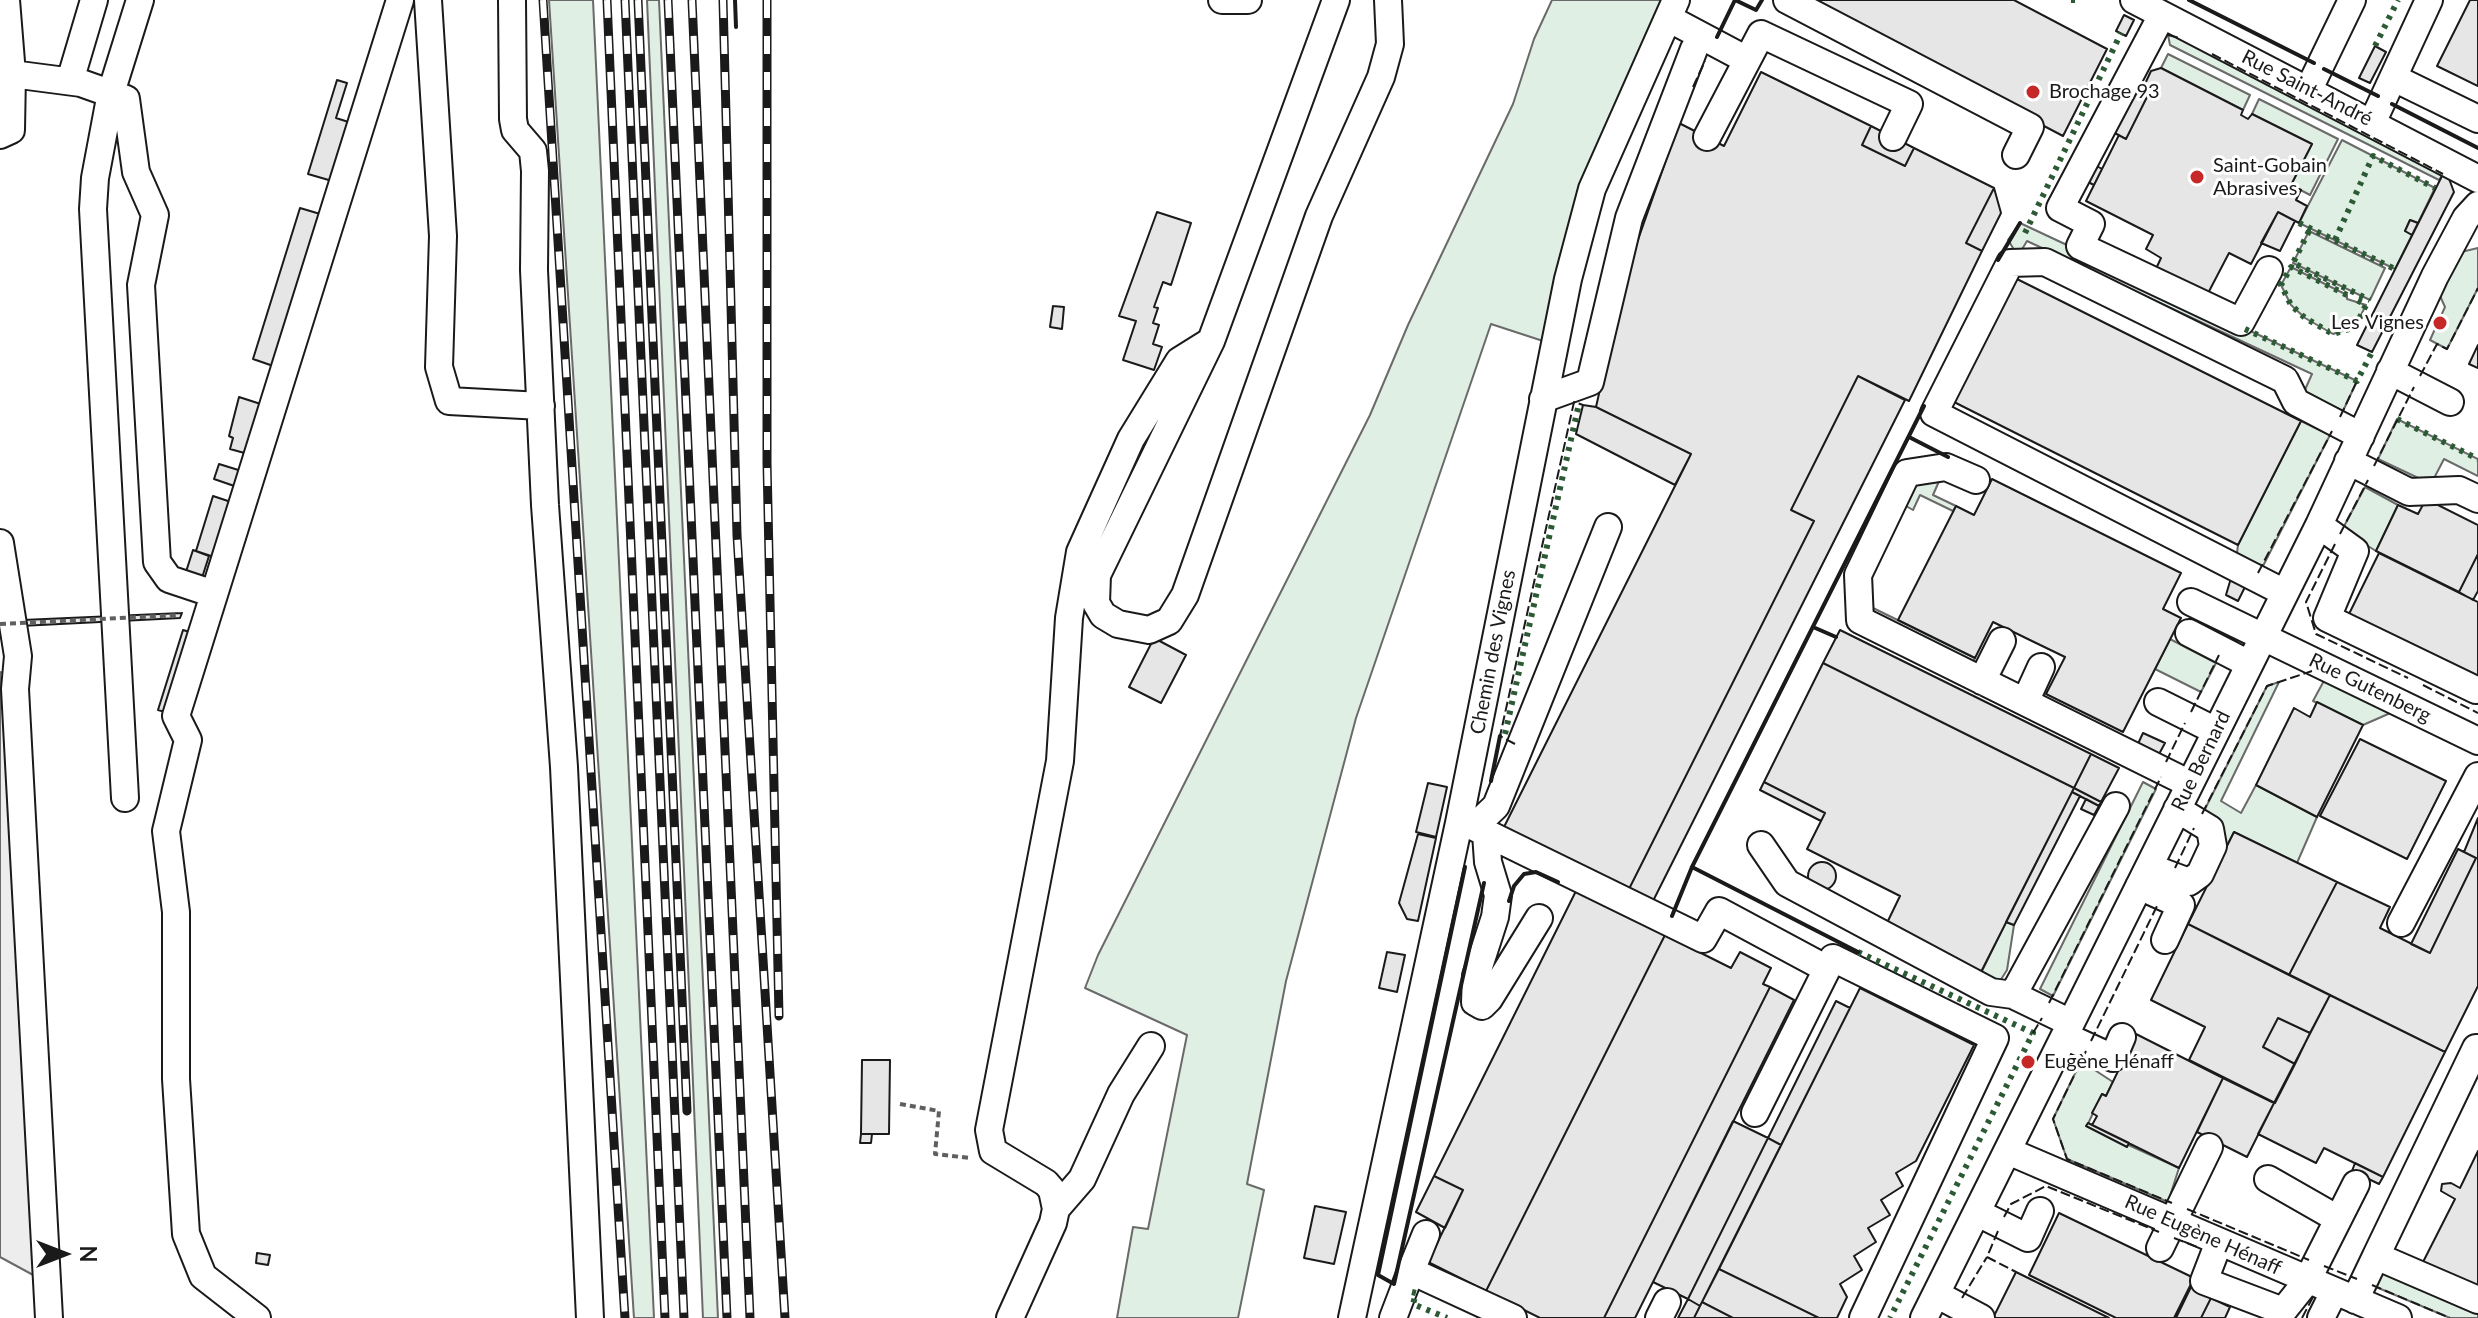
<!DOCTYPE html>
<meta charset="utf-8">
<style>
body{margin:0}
#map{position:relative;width:2478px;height:1318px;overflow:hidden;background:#fff;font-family:Lato,sans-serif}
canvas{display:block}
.north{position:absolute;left:24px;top:1214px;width:80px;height:80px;-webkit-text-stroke:6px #fff;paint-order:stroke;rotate:90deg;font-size:22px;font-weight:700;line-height:32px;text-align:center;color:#1a1a1a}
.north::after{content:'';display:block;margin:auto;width:28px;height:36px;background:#1a1a1a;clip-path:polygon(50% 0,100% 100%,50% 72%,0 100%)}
</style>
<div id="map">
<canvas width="2478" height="1318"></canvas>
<div class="north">N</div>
</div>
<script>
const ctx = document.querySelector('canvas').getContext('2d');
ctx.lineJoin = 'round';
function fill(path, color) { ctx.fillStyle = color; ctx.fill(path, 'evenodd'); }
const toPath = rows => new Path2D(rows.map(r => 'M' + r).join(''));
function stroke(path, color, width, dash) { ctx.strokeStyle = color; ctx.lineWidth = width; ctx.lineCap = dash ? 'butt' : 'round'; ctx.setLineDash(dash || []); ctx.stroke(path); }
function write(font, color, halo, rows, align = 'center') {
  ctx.font = font + ' Lato,sans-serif'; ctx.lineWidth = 6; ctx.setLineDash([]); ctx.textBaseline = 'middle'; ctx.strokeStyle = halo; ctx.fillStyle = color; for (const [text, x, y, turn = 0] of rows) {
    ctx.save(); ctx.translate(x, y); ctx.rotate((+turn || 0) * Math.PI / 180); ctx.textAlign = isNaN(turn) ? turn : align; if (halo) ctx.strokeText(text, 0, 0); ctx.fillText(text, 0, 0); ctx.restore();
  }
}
const green = toPath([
 [549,0,593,0,654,1318,634,1318,549,0],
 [647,0,659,0,718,1318,703,1318,647,0],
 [1552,0,1664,0,1543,341,1491,324,1356,718,1286,981,1247,1184,1264,1190,1238,1318,1117,1318,1133,1227,1148,1229,1187,1035,1085,988,1098,955,1370,415,1408,325,1513,104,1534,39,1552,0],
 [2168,35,2174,35,2443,174,2439,180,2170,45,2168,35],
 [2168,54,2250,95,2243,110,2161,68,2168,54],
 [2259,99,2338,139,2310,195,2291,185,2312,144,2252,114,2259,99],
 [2342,140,2435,188,2418,223,2410,220,2405,231,2412,235,2395,269,2299,223,2342,140],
 [2020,223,2357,381,2343,411,2304,392,2312,374,2027,241,2018,256,2008,240,2020,223],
 [2309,231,2385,268,2370,300,2293,263,2309,231],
 [2478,248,2478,288,2447,349,2430,340,2445,307,2440,296,2461,252,2478,248],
 [2291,267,2347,295,2347,299,2366,305,2355,327,2333,334,2305,318,2291,305,2281,285,2291,267],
 [2397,419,2478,459,2478,476,2444,459,2431,484,2378,459,2397,419],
 [2301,421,2330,435,2262,568,2243,559,2237,553,2238,545,2301,421],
 [1940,479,1933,495,1956,506,1953,511,1920,495,1913,510,1906,506,1916,486,1926,480,1940,479],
 [2365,487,2398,505,2376,551,2342,530,2365,487],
 [1871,607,1975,658,1971,666,1872,616,1871,607],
 [2170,639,2216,663,2201,692,2155,669,2170,639],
 [2326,677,2395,711,2363,725,2313,701,2326,677],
 [2279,682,2221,801,2241,813,2256,785,2317,817,2297,863,2234,832,2221,857,2203,813,2267,686,2279,682],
 [2143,782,2156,789,2053,996,2040,989,2143,782],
 [2006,922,2014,925,2007,970,2000,981,1993,981,1967,965,1982,971,2006,922],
 [2081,1061,2113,1082,2106,1096,2102,1094,2087,1126,2179,1168,2168,1202,2067,1159,2053,1119,2081,1061],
 [2385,1267,2478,1306,2478,1318,2450,1318,2376,1287,2385,1267]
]);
const parking = toPath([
 [0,672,5,674,35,1276,0,1257,0,672]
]);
const building = toPath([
 [1805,0,2014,0,2107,49,2063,136,1805,0],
 [2470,0,2478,0,2478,86,2437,66,2470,0],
 [2124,15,2134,20,2126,36,2116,31,2124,15],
 [2375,46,2386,52,2370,83,2359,78,2375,46],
 [2161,68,2243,110,2241,115,2248,119,2252,114,2312,144,2291,185,2301,190,2296,200,2307,206,2299,223,2278,212,2251,264,2229,253,2205,299,2154,273,2161,258,2146,249,2153,235,2086,201,2119,135,2126,139,2151,89,2144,86,2151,71,2161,68],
 [1761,72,1871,126,1862,145,1905,166,1914,148,1994,188,1966,243,1982,251,1909,401,1858,376,1791,510,1814,521,1628,891,1503,829,1691,454,1596,407,1626,274,1679,123,1724,146,1761,72],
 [337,80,347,83,336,118,358,125,339,183,308,174,337,80],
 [2135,80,2151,89,2126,139,2109,130,2135,80],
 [1871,126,1914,148,1905,166,1862,145,1871,126],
 [2095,165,2102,169,2094,185,2086,181,2095,165],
 [2443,174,2448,176,2454,192,2372,352,2357,345,2443,174],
 [1994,188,2001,213,1982,251,1966,243,1994,188],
 [300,208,327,216,279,368,253,359,300,208],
 [1157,212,1191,223,1171,285,1163,282,1154,307,1158,308,1153,323,1159,325,1153,344,1162,347,1154,370,1123,360,1136,321,1119,316,1157,212],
 [2278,212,2295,221,2280,251,2261,243,2278,212],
 [2410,220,2418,223,2412,235,2405,231,2410,220],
 [2015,278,2301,421,2238,545,1952,401,2015,278],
 [1053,306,1064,307,1062,329,1050,327,1053,306],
 [2478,345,2478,368,2469,364,2478,345],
 [1858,376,1905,400,1652,903,1628,891,1814,521,1791,510,1858,376],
 [239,397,270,407,248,454,230,449,233,438,229,436,239,397],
 [1583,405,1596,407,1691,454,1675,485,1576,434,1583,405],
 [219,464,248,473,243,489,214,479,219,464],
 [1992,479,2181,573,2163,609,2181,618,2123,732,2046,694,2065,657,2034,642,1993,622,1975,658,1898,620,1956,506,1974,515,1992,479],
 [213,496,231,502,214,557,196,551,213,496],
 [2426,499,2478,525,2478,554,2459,592,2376,551,2398,505,2418,514,2426,499],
 [193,550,209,556,200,584,184,578,193,550],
 [2379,553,2478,602,2478,679,2349,614,2379,553],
 [2478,554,2478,591,2473,600,2459,592,2478,554],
 [2231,578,2246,585,2238,601,2226,595,2231,578],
 [182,613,180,618,0,627,0,621,182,613],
 [183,630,200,635,172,714,158,710,183,630],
 [1840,630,2091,754,2074,788,1823,663,1840,630],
 [1154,638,1186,655,1161,703,1129,687,1154,638],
 [1823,663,2074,788,1981,972,1886,925,1900,896,1807,849,1825,813,1764,782,1823,663],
 [2317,702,2363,725,2317,817,2256,785,2294,708,2310,717,2317,702],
 [2143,733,2165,743,2158,756,2137,746,2143,733],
 [2360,739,2446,781,2407,859,2320,816,2360,739],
 [2091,754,2119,768,2101,802,2074,788,2091,754],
 [1764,782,1825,813,1821,821,1760,790,1764,782],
 [1428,783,1447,787,1436,837,1416,832,1428,783],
 [2074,788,2101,802,2099,806,2072,792,2074,788],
 [2072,792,2080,796,2014,925,2006,922,2072,792],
 [2086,799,2099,806,2094,815,2081,809,2086,799],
 [2478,818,2478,986,2445,1052,2289,975,2337,882,2390,907,2380,928,2430,953,2476,858,2464,852,2478,818],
 [2234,832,2337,882,2289,975,2188,924,2234,832],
 [1418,834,1436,838,1418,921,1407,919,1399,903,1418,834],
 [2458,849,2476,858,2430,953,2411,944,2458,849],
 '1808 876a14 14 0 1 1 28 0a14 14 0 1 1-28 0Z',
 [1576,891,1665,935,1486,1291,1428,1262,1463,1190,1434,1176,1576,891],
 [2188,924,2330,995,2310,1033,2278,1018,2263,1047,2295,1064,2275,1103,2189,1060,2205,1027,2151,1000,2188,924],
 [1665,935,1731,968,1740,952,1771,968,1763,984,1770,987,1604,1318,1540,1318,1486,1291,1665,935],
 [1387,952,1405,955,1397,992,1379,988,1387,952],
 [1770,987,1794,1000,1635,1318,1604,1318,1770,987],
 [1860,988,1974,1045,1916,1161,1896,1173,1903,1186,1881,1200,1890,1215,1868,1228,1876,1242,1854,1256,1862,1270,1840,1284,1847,1297,1837,1318,1819,1318,1719,1269,1860,988],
 [2330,995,2445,1052,2383,1177,2324,1148,2316,1163,2258,1134,2330,995],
 [1836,1001,1850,1008,1781,1145,1768,1138,1836,1001],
 [2278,1018,2310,1033,2295,1064,2263,1047,2278,1018],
 [2136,1034,2223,1078,2179,1168,2092,1125,2097,1116,2092,1113,2102,1094,2106,1096,2136,1034],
 [862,1060,890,1060,889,1134,861,1134,862,1060],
 [2223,1078,2274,1103,2247,1157,2197,1132,2223,1078],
 [1733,1121,1768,1138,1688,1299,1653,1282,1733,1121],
 [2088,1123,2129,1143,2127,1147,2086,1126,2088,1123],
 [861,1134,872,1134,871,1143,860,1143,861,1134],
 [1768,1138,1781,1145,1700,1306,1688,1299,1768,1138],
 [2478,1151,2478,1287,2421,1266,2455,1199,2441,1191,2442,1184,2451,1183,2460,1188,2478,1151],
 [2355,1163,2383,1177,2379,1184,2352,1171,2355,1163],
 [1434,1176,1463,1190,1445,1228,1416,1212,1434,1176],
 [1315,1206,1346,1212,1334,1264,1304,1258,1315,1206],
 [2059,1213,2194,1278,2174,1318,2116,1318,2029,1275,2059,1213],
 [257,1253,270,1255,268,1265,256,1263,257,1253],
 [1719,1269,1819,1318,1733,1318,1702,1302,1719,1269],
 [2016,1272,2109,1318,1993,1318,2016,1272],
 [2191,1287,2211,1298,2201,1318,2176,1318,2191,1287],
 [2211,1298,2230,1307,2225,1318,2201,1318,2211,1298],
 [1688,1299,1700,1306,1694,1318,1678,1318,1688,1299],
 [1702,1302,1733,1318,1694,1318,1702,1302]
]);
const path = toPath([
 [900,1104,939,1111,935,1154,970,1158]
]);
const minor = toPath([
 [428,0,443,236,439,367,449,401,541,406],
 [512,0,513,119,515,130,533,151,535,171,534,270,545,505,564,767,590,1318],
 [1222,0,1248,0],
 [1336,0,1211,341,1097,575,1096,603,1103,615,1118,624,1149,630,1169,621,1185,595,1319,216,1381,77,1390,44,1388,0],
 [1787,0,2030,127,2016,155],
 [2134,0,2478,179],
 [2162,15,2060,208,2091,224,2080,246,2241,322,2269,270],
 [1668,18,1747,60],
 [12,74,81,83,126,99,136,172,155,215,141,285,157,562,169,579,214,594],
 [2394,78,2478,119],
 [70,81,94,0],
 [2309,89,2352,0],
 [2373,121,2429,0],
 [0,135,11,130,12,74,6,0],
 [1707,137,1761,34,1909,104,1893,137],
 [2390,371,2450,402],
 [1543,399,1590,382,1629,218,1694,49],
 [2348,461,2409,492,2459,490,2478,499],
 [1976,480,1946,467,1907,473,1858,575,1860,620,2190,784],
 [2319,525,2355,551,2327,618,2476,690],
 [0,543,18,656,15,689,49,1318],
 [2285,593,1934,413,2010,263,2045,262,2285,380,2296,402,2361,436],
 [2191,602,2478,741],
 [2189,633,2249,664],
 [1982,681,2002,641],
 [2025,702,2041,667],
 [2158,702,2216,731],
 [125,798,93,209,95,178,111,93,140,0],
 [1459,823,1474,827,1496,806,1608,527],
 [1474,827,1703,939,1719,911,1827,969,1755,1113],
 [1486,833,1488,862,1498,895,1495,917,1476,976,1475,1002,1482,1006,1489,999,1539,918],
 [1761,845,1787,883,1991,992,2013,995],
 [2149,867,2189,882,2200,874,2213,846,2210,829,2177,809],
 [2139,886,2181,905,2165,940],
 [2401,923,2478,776],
 [1827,969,1833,958,1995,1038,1863,1318],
 [2071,1023,2013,995,2116,806],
 [2065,1036,2113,1058,2122,1037],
 [2476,1048,2376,1256,2478,1300],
 [2008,1151,2398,1318],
 [2268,1179,2338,1219],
 [1056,1209,1052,1190,1046,1183,993,1151,989,1130,1060,761,1069,618,1080,552,1131,439,1179,361,1211,341],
 [1978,1213,2028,1238,2040,1211],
 [2219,1242,2204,1281,2283,1311,2307,1281,2356,1184],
 [2160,1248,2209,1147],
 [1411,1271,1426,1234],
 [1936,1294,1981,1318],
 [2355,1300,2376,1256],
 [257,1318,203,1276,186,1234,176,1079,176,912,166,831,188,740,176,716,400,0],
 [1010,1318,1053,1223,1056,1209,1082,1179,1121,1094,1151,1046],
 [1352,1318,1459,823,1568,279,1592,189,1676,0],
 [1393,1318,1411,1271,1513,1318],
 [1659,1318,1667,1302],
 [1924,1318,2319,525,2435,276,2466,218,2478,205],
 [2321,1318,2334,1292]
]);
const rail = toPath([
 [543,0,625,1318],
 [607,0,665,1318],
 [625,0,684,1318],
 [638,0,687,1111],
 [668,0,727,1318],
 [692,0,750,1318],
 [723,0,737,535,785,1318],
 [767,0,767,463,779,1016]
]);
const pathBridge = toPath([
 [0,624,179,615]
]);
const hedge = toPath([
 [2071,0,2078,0],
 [2375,46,2398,0],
 [2299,223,2395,269],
 [2309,231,2293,263,2370,300],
 [2025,233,2121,33],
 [2335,240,2373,156,2435,188],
 [2347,295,2291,267,2281,285,2291,305,2305,318,2333,334,2355,327,2366,305,2355,299],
 [2245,329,2357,381,2372,352],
 [2397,419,2478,459],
 [1505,734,1578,408],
 [1858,952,2033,1033,1890,1318],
 [1412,1292,1416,1293,1413,1304,1447,1318]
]);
const fence = toPath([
 [2168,35,2180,38],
 [2212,54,2443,174],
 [1693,87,1705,61],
 [2420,376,2437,344,2447,349,2478,288],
 [2340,417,2357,381],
 [2374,466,2414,387],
 [2340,534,2368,480],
 [2335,544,2306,602,2316,634,2408,678],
 [2258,573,2332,431],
 [2423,685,2478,713],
 [2191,712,2219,655],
 [1515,744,1500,736,1574,402,1583,405],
 [2166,762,2185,723],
 [2202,814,2267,686,2312,671],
 [2175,868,2194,828],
 [2049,1003,2161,777],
 [2033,1033,2042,1018],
 [2091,1041,2158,904],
 [2086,1051,2053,1119,2067,1159,2172,1203],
 [2187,1209,2309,1260],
 [2004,1217,2011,1204,2046,1186,2159,1232],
 [1998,1231,1987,1257,2016,1272],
 [2174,1238,2200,1248],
 [2324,1266,2357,1279],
 [2372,1285,2450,1318],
 [1962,1298,1987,1257],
 [2302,1318,2314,1295]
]);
const wall = toPath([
 [735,0,736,27],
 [2189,0,2314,63],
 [1717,37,1735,0,1756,10,1762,0],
 [2324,69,2378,96],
 [2392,104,2478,148],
 [1998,260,2020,223],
 [1909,437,1948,457],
 [1813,627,1836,637],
 [1491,781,1500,736],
 [1465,867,1378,1275,1394,1284,1484,883],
 [1692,867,1924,406],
 [1509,901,1514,886,1524,874,1536,872,1558,882],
 [1672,916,1692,867,1858,952]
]);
const markers = [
 [2033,92,8,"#c62828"],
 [2197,177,8,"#c62828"],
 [2440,323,8,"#c62828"],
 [2028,1062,8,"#c62828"]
];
const streetNames = [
 ["Rue Saint-André",2307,88,27],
 ["Chemin des Vignes",1493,652,-79],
 ["Rue Gutenberg",2370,688,26],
 ["Rue Bernard",2201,761,-64],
 ["Rue Eugène Hénaff",2203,1235,24]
];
const poiNames = [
 ["Brochage 93",2049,92],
 ["Saint-Gobain",2213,166],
 ["Abrasives",2213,189],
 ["Les Vignes",2424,323,"right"],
 ["Eugène Hénaff",2044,1062]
];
fill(green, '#e0efe3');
stroke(green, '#6a6a6a', 2);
fill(parking, '#ededed');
stroke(parking, '#6a6a6a', 2);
fill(building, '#e6e6e6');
stroke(building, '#1a1a1a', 2);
stroke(minor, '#1a1a1a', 30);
stroke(path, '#5f5f5f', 4, [6, 4]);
stroke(minor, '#fff', 26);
stroke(rail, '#1a1a1a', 9);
stroke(rail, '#fff', 6, [18]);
stroke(pathBridge, '#5f5f5f', 4, [6, 4]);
stroke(hedge, '#2b5a34', 6, [4, 6]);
stroke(fence, '#1a1a1a', 2, [10, 4]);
stroke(wall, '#1a1a1a', 4);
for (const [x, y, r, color] of markers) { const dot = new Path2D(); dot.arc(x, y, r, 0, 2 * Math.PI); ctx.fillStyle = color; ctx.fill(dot); stroke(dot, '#fff', 3); }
write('20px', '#1a1a1a', '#fff', streetNames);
write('20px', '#1a1a1a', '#fff', poiNames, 'left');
</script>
